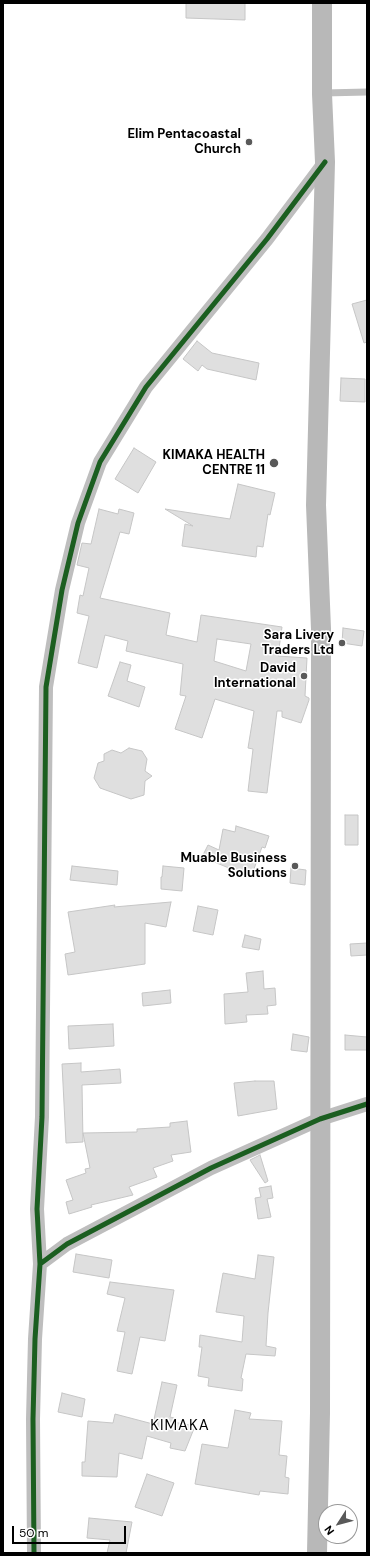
<!DOCTYPE html>
<style>
body{margin:0}
#map{position:relative;width:370px;height:1556px;overflow:hidden;background:#fff;font-family:"DM Sans",sans-serif}
canvas{display:block}
.frame{position:absolute;inset:0;border:4px solid #000;pointer-events:none}
.north{position:absolute;left:318px;top:1504px;width:40px;height:40px;box-sizing:border-box;background:#fff;border:1px solid #999;border-radius:50%;rotate:234deg;font-size:11px;font-weight:700;line-height:16px;text-align:center;color:#000}
.north::after{content:'';display:block;margin:auto;width:14px;height:18px;background:#595959;clip-path:polygon(50% 0,100% 100%,50% 72%,0 100%)}
.scale{position:absolute;left:12px;top:1526px;width:114px;height:18px;box-sizing:border-box;border:2px solid #000;border-top:0;padding-left:5px;font-size:12px;line-height:14px;white-space:nowrap;color:#000;-webkit-text-stroke:3px #fff;paint-order:stroke}
</style>
<div id="map">
<canvas width="370" height="1556"></canvas>
<div class="frame"></div>
<div class="north">N</div>
<div class="scale">50 m</div>
</div>
<script>
const ctx = document.querySelector('canvas').getContext('2d');
ctx.lineJoin = 'round';
function fill(path, color) { ctx.fillStyle = color; ctx.fill(path, 'evenodd'); }
const toPath = rows => new Path2D(rows.map(r => 'M' + r).join(''));
function stroke(path, color, width, dash) { ctx.strokeStyle = color; ctx.lineWidth = width; ctx.lineCap = dash ? 'butt' : 'round'; ctx.setLineDash(dash || []); ctx.stroke(path); }
function write(font, color, halo, rows, align = 'center') {
  ctx.font = font + ' "DM Sans",sans-serif'; ctx.lineWidth = 3; ctx.setLineDash([]); ctx.textBaseline = 'middle'; ctx.strokeStyle = halo; ctx.fillStyle = color; for (const [text, x, y, turn = 0] of rows) {
    ctx.save(); ctx.translate(x, y); ctx.rotate((+turn || 0) * Math.PI / 180); ctx.textAlign = isNaN(turn) ? turn : align; if (halo) ctx.strokeText(text, 0, 0); ctx.fillText(text, 0, 0); ctx.restore();
  }
}
const building = toPath([
 [186,3,245,3,245,20,186,18,186,3],
 [367,300,367,342,364,343,352,304,367,300],
 [197,341,212,353,259,363,256,380,207,369,202,365,198,371,183,359,197,341],
 [341,378,365,379,365,402,340,401,341,378],
 [134,448,156,462,138,493,115,479,134,448],
 [238,484,275,493,270,515,268,514,263,547,257,546,256,557,182,546,185,524,193,526,165,509,230,519,238,484],
 [99,509,118,514,119,509,134,513,129,534,120,532,100,598,170,613,166,635,197,642,201,615,282,627,278,656,307,658,305,696,309,698,309,700,301,723,282,717,282,711,277,711,267,793,248,791,253,749,248,748,254,711,215,699,202,738,175,729,186,696,180,695,183,664,126,651,128,641,105,635,97,668,78,663,89,616,77,613,80,595,83,596,89,568,77,565,82,543,91,544,99,509],
 [217,639,251,644,246,671,214,661,217,639],
 [343,628,364,631,362,646,342,643,343,628],
 [120,662,131,665,127,681,145,687,139,707,108,696,120,662],
 [129,748,142,751,147,759,145,771,152,776,145,781,144,795,131,799,100,788,94,778,98,763,104,761,104,754,112,750,121,753,129,748],
 [345,815,358,815,358,845,345,845,345,815],
 [236,826,269,836,265,848,262,847,251,877,202,857,208,845,219,850,223,829,235,832,236,826],
 [72,866,118,871,117,885,70,880,72,866],
 [163,866,184,868,182,891,161,889,161,877,162,877,163,866],
 [291,868,306,870,305,885,290,883,291,868],
 [171,902,166,927,145,923,145,964,68,975,65,954,75,952,68,912,115,905,114,907,171,902],
 [198,906,218,910,213,935,193,931,198,906],
 [245,935,261,939,259,950,242,947,245,935],
 [367,943,367,955,351,956,350,944,367,943],
 [263,971,264,989,275,988,276,1005,267,1006,268,1014,246,1015,247,1022,225,1024,224,994,248,992,246,973,263,971],
 [170,990,171,1003,143,1006,142,993,170,990],
 [113,1024,114,1046,69,1049,68,1026,113,1024],
 [293,1034,309,1037,307,1052,291,1050,293,1034],
 [345,1035,367,1037,367,1050,345,1050,345,1035],
 [81,1063,81,1072,120,1069,121,1083,82,1085,83,1142,66,1143,62,1064,81,1063],
 [255,1081,274,1081,277,1109,238,1116,234,1083,255,1081],
 [187,1121,191,1152,171,1155,173,1161,153,1168,157,1177,129,1187,133,1195,91,1205,92,1207,69,1214,66,1202,73,1200,66,1180,86,1173,85,1169,90,1168,83,1133,137,1132,137,1129,170,1127,170,1123,187,1121],
 [260,1155,268,1181,265,1183,250,1160,260,1155],
 [271,1186,273,1198,267,1199,271,1217,258,1219,255,1198,261,1197,259,1188,271,1186],
 [76,1254,112,1260,109,1278,73,1272,76,1254],
 [258,1255,274,1257,268,1313,266,1346,276,1348,275,1356,246,1354,241,1378,243,1379,242,1391,208,1386,209,1378,198,1376,202,1347,199,1347,200,1335,242,1342,244,1316,216,1312,223,1273,255,1279,258,1255],
 [110,1282,174,1290,165,1341,140,1337,132,1374,117,1371,125,1332,117,1331,125,1298,107,1294,110,1282],
 [162,1382,177,1385,170,1417,174,1418,173,1422,195,1426,185,1451,170,1448,171,1443,147,1436,142,1459,119,1453,117,1477,82,1476,82,1462,85,1462,88,1421,113,1423,115,1414,153,1424,162,1382],
 [62,1393,85,1399,82,1417,58,1412,62,1393],
 [235,1410,251,1413,249,1419,282,1421,279,1455,287,1456,285,1477,289,1478,288,1494,260,1491,259,1495,195,1484,202,1444,228,1448,235,1410],
 [147,1474,174,1483,162,1516,135,1507,147,1474],
 [89,1518,132,1522,126,1553,107,1553,110,1540,87,1538,89,1518]
]);
const service = toPath([
 [324,93,367,92]
]);
const minor = toPath([
 [40,1264,37,1209,42,1117,46,687,62,590,78,523,100,462,146,387,267,239,325,162],
 [34,1553,33,1419,35,1339,40,1264,67,1244,211,1168,320,1119,367,1104]
]);
const secondary = toPath([
 [317,1553,320,1413,321,629,316,505,325,162,322,94,322,3]
]);
const cycleway = toPath([
 [40,1264,37,1209,42,1117,46,687,62,590,78,523,100,462,146,387,267,239,325,162],
 [34,1553,33,1419,35,1339,40,1264,67,1244,211,1168,320,1119,367,1104]
]);
const markers = [
 [249,142,4,"#595959"],
 [274,463,5,"#595959"],
 [342,643,4,"#595959"],
 [304,676,4,"#595959"],
 [295,866,4,"#595959"]
];
const poiNames = [
 ["Elim Pentacoastal",241,135],
 ["Church",241,150],
 ["KIMAKA HEALTH",265,456],
 ["CENTRE 11",265,471],
 ["Sara Livery",334,636],
 ["Traders Ltd",334,651],
 ["David",296,669],
 ["International",296,684],
 ["Muable Business",287,859],
 ["Solutions",287,874]
];
const quarterNames = [
 ["KIMAKA",180,1426]
];
fill(building, '#dfdfdf');
stroke(building, '#c6c6c6', 1);
stroke(service, '#bebebe', 7);
stroke(minor, '#bebebe', 14);
stroke(secondary, '#b8b8b8', 20);
stroke(cycleway, '#1b5e20', 5);
for (const [x, y, r, color] of markers) { const dot = new Path2D(); dot.arc(x, y, r, 0, 2 * Math.PI); ctx.fillStyle = color; ctx.fill(dot); stroke(dot, '#fff', 1.5); }
write('bold 13px', '#000', '#fff', poiNames, 'right');
ctx.letterSpacing = '1px';
write('15px', '#000', '#fff', quarterNames);
ctx.letterSpacing = '0px';
</script>
